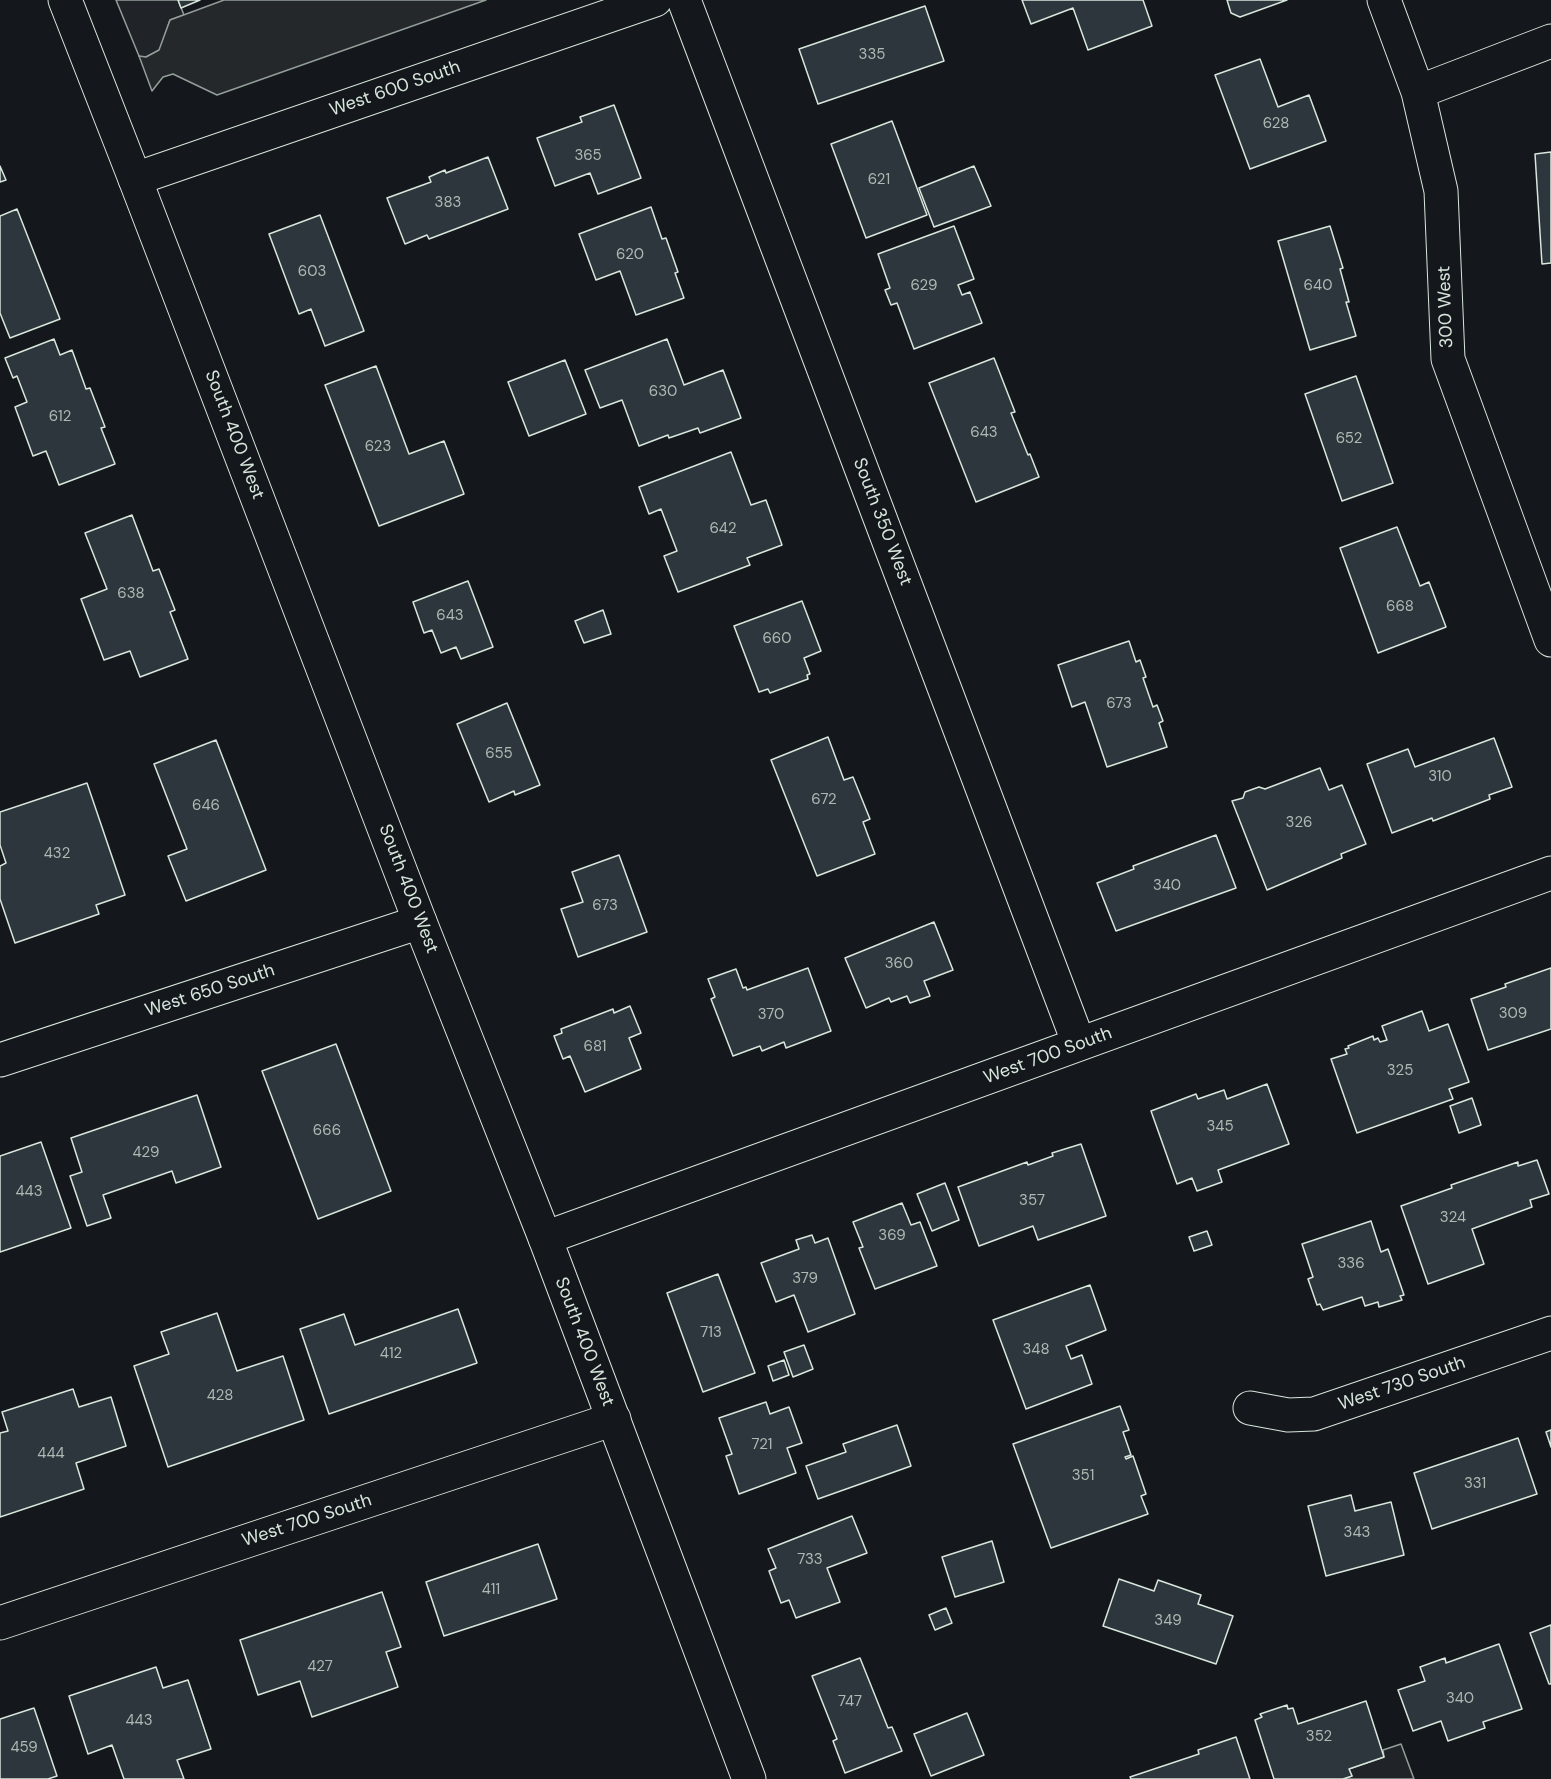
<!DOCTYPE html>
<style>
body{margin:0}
canvas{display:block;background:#14181c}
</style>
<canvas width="1551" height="1779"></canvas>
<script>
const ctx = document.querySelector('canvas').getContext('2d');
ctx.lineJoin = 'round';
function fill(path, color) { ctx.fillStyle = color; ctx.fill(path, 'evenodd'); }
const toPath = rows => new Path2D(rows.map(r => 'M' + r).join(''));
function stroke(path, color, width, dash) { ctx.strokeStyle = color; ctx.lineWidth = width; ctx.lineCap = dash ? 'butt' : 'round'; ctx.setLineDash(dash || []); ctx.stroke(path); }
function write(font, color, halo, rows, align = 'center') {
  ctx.font = font + ' "DM Sans",sans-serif'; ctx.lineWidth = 4.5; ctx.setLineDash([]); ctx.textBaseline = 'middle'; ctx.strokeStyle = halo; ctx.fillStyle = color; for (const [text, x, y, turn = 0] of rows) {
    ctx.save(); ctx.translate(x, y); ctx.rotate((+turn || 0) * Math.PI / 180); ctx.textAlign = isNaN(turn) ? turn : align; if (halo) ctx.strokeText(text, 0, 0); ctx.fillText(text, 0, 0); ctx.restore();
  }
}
const green = toPath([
 [116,0,178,0,184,15,170,20,160,50,146,57,141,57,139,56,116,0],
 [1401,1744,1414,1779,1343,1779,1352,1776,1349,1769,1384,1757,1383,1750,1401,1744]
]);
const parking = toPath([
 [224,0,486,0,217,95,173,74,163,77,152,91,139,56,146,57,159,50,170,20,224,0]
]);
const building = toPath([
 [178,0,200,0,181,8,178,0],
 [1022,0,1143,0,1152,26,1088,50,1073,8,1031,24,1022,0],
 [1227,0,1287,0,1240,17,1231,13,1227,0],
 [925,6,944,61,818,104,799,49,925,6],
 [1260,59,1278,107,1309,95,1326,141,1250,169,1215,75,1260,59],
 [614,105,641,178,598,194,590,173,555,186,537,138,582,122,580,117,614,105],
 [892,121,927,215,866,238,831,144,892,121],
 [1551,152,1551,263,1542,264,1535,154,1551,152],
 [488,157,508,209,429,239,427,235,405,244,387,198,431,182,429,177,445,170,446,173,488,157],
 [0,166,6,180,0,182,0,166],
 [974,166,991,206,934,227,919,188,974,166],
 [651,207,662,239,666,238,678,272,675,273,684,298,636,315,620,271,596,280,579,234,651,207],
 [17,209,60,319,10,338,0,313,0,216,17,209],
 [320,215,364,331,325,346,311,309,299,314,269,234,320,215],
 [954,226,974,279,958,285,962,295,970,292,982,323,914,349,897,303,891,305,885,290,890,288,878,254,954,226],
 [1330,226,1343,268,1340,269,1349,302,1346,302,1356,336,1310,350,1278,241,1330,226],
 [54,339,60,355,72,350,86,389,90,388,105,427,101,428,115,464,59,485,46,451,33,456,15,407,27,402,17,376,13,378,5,358,54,339],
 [667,339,684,385,723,370,741,418,700,433,698,428,669,438,668,435,639,446,622,400,600,408,585,370,667,339],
 [994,358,1015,412,1011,413,1028,455,1030,454,1039,477,976,502,929,383,994,358],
 [565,360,586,414,529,436,508,382,565,360],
 [376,366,409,454,444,441,464,494,379,526,325,385,376,366],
 [1356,376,1393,483,1342,501,1305,394,1356,376],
 [731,452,751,505,766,500,782,545,747,558,750,565,678,592,664,556,677,551,661,509,649,514,639,487,731,452],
 [132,515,153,571,159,569,175,610,170,612,188,659,140,677,130,651,104,660,81,599,107,589,85,533,132,515],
 [1397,527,1420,586,1429,582,1446,627,1378,653,1340,548,1397,527],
 [468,581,493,647,461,659,456,647,441,653,432,630,424,633,413,602,468,581],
 [802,601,821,651,804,658,810,674,807,675,808,679,770,693,768,689,759,692,734,626,802,601],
 [603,610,611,634,584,643,575,621,603,610],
 [1129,641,1136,662,1140,660,1146,677,1143,678,1153,707,1157,705,1163,721,1159,723,1167,747,1107,767,1085,702,1072,707,1058,665,1129,641],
 [507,703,540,785,515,795,514,791,489,802,457,724,507,703],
 [828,737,844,780,853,777,870,819,863,822,875,854,817,876,771,760,828,737],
 [1494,738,1512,787,1489,795,1490,799,1433,821,1432,818,1392,833,1367,764,1408,749,1415,767,1494,738],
 [216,740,266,870,186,901,168,856,187,849,154,764,216,740],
 [1320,768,1329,790,1342,785,1366,844,1341,854,1342,858,1267,890,1232,801,1243,798,1245,792,1259,787,1265,789,1320,768],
 [87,783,125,895,96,905,99,914,15,943,0,899,0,866,6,863,0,845,0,812,87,783],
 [1216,835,1236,888,1116,931,1097,883,1134,869,1133,866,1216,835],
 [619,855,647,932,578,957,561,909,583,902,572,872,619,855],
 [934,922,953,970,924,981,930,996,910,1003,907,996,891,1002,889,998,866,1008,845,958,934,922],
 [808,968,831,1031,786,1048,784,1042,762,1051,760,1046,733,1056,711,999,715,997,708,979,736,969,743,988,746,987,747,990,808,968],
 [1551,968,1551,1029,1488,1050,1471,999,1506,987,1505,984,1551,968],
 [630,1006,641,1033,629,1038,641,1069,585,1092,570,1056,563,1059,554,1036,562,1033,561,1029,613,1009,614,1013,630,1006],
 [1422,1011,1429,1031,1448,1024,1469,1082,1449,1089,1453,1099,1357,1133,1331,1059,1347,1054,1345,1049,1349,1048,1348,1046,1373,1036,1374,1040,1378,1038,1380,1042,1387,1040,1382,1026,1422,1011],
 [336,1044,391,1191,318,1219,262,1071,336,1044],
 [1267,1084,1289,1144,1218,1170,1222,1182,1197,1191,1192,1178,1177,1184,1151,1111,1196,1094,1198,1099,1224,1090,1227,1099,1267,1084],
 [197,1095,221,1167,176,1183,172,1171,103,1195,111,1218,87,1226,70,1176,82,1172,71,1138,197,1095],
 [1472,1098,1481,1125,1459,1133,1450,1106,1472,1098],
 [41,1142,71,1228,0,1252,0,1156,41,1142],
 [1081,1144,1106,1216,1038,1240,1033,1226,979,1246,958,1187,1027,1162,1028,1165,1053,1156,1052,1153,1081,1144],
 [1537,1160,1549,1194,1530,1200,1532,1207,1472,1229,1484,1264,1428,1284,1401,1206,1452,1188,1451,1185,1518,1162,1518,1166,1537,1160],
 [945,1183,959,1220,932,1231,917,1194,945,1183],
 [902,1203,911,1225,920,1222,937,1266,875,1289,859,1248,863,1247,853,1222,902,1203],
 [1371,1221,1381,1252,1388,1249,1404,1295,1400,1296,1402,1300,1379,1307,1378,1302,1365,1306,1362,1297,1323,1310,1320,1304,1317,1305,1308,1279,1313,1277,1302,1244,1371,1221],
 [1207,1231,1212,1245,1194,1251,1189,1237,1207,1231],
 [812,1235,815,1243,828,1238,855,1314,808,1332,794,1295,776,1302,761,1263,799,1249,796,1240,812,1235],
 [718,1274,755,1373,703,1392,667,1293,718,1274],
 [1090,1285,1106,1330,1066,1346,1071,1359,1082,1355,1092,1384,1026,1409,993,1320,1090,1285],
 [458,1309,477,1363,329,1414,300,1329,344,1314,355,1345,458,1309],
 [217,1313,237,1371,283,1356,304,1420,168,1467,134,1366,169,1354,161,1332,217,1313],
 [804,1345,813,1369,793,1377,784,1352,804,1345],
 [784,1360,789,1375,773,1381,768,1366,784,1360],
 [73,1389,79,1407,111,1397,126,1446,76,1463,84,1489,0,1517,0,1433,8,1431,2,1412,73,1389],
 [766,1402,770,1414,789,1407,802,1443,787,1448,796,1473,739,1494,726,1456,732,1454,719,1418,766,1402],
 [1120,1406,1129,1430,1123,1432,1131,1455,1125,1457,1126,1459,1133,1456,1146,1494,1141,1496,1148,1514,1051,1548,1013,1444,1120,1406],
 [897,1425,911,1466,818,1499,806,1466,846,1452,843,1444,897,1425],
 [1551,1430,1551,1447,1546,1432,1551,1430],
 [1518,1438,1537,1494,1432,1529,1414,1473,1518,1438],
 [1351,1495,1355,1511,1391,1502,1404,1555,1326,1576,1308,1506,1351,1495],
 [852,1516,867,1553,827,1568,840,1602,796,1618,789,1600,781,1603,769,1571,776,1568,768,1549,852,1516],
 [992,1541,1004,1582,955,1597,942,1557,992,1541],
 [538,1544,557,1599,444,1636,426,1582,538,1544],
 [1119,1579,1154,1591,1158,1580,1201,1595,1198,1604,1233,1616,1216,1664,1103,1626,1119,1579],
 [382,1592,401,1647,386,1652,398,1687,312,1717,300,1681,258,1695,240,1640,382,1592],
 [946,1608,952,1623,935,1630,929,1615,946,1608],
 [1551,1625,1551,1684,1549,1684,1530,1633,1551,1625],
 [1499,1644,1522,1709,1483,1722,1485,1728,1448,1741,1441,1721,1413,1731,1398,1690,1425,1681,1420,1667,1445,1658,1446,1663,1499,1644],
 [860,1658,888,1728,892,1727,902,1751,845,1773,833,1741,837,1739,812,1676,860,1658],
 [156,1667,163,1688,188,1680,211,1749,177,1760,184,1779,124,1779,112,1745,88,1754,69,1696,156,1667],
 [1366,1701,1384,1757,1349,1769,1352,1776,1343,1779,1274,1779,1255,1720,1262,1717,1260,1714,1287,1705,1288,1709,1293,1708,1298,1724,1366,1701],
 [34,1708,57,1776,48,1779,0,1779,0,1719,34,1708],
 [967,1713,984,1755,931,1776,914,1734,967,1713],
 [1236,1737,1250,1779,1131,1779,1130,1777,1199,1754,1198,1750,1236,1737]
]);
const street = toPath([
 [684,0,1079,1044],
 [1384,0,1418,92,1441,191,1448,359,1551,640],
 [1418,92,1551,41],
 [135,179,655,0],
 [0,1060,420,922],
 [545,1238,1551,873],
 [1250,1408,1288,1415,1314,1414,1551,1333],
 [0,1623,614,1419]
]);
const secondary = toPath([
 [65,0,135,179,420,922,545,1238,749,1779]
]);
const numberNames = [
 ["335",872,55],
 ["628",1276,124],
 ["365",588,156],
 ["621",879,180],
 ["383",448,203],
 ["620",630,255],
 ["603",312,272],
 ["629",924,286],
 ["640",1318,286],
 ["630",663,392],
 ["612",60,417],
 ["643",984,433],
 ["652",1349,439],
 ["623",378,447],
 ["642",723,529],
 ["638",131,594],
 ["668",1400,607],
 ["643",450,616],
 ["660",777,639],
 ["673",1119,704],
 ["655",499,754],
 ["310",1440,777],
 ["672",824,800],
 ["646",206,806],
 ["326",1299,823],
 ["432",57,854],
 ["340",1167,886],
 ["673",605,906],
 ["360",899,964],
 ["309",1513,1014],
 ["370",771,1015],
 ["681",595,1047],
 ["325",1400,1071],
 ["345",1220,1127],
 ["666",327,1131],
 ["429",146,1153],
 ["443",29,1192],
 ["357",1032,1201],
 ["324",1453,1218],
 ["369",892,1236],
 ["336",1351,1264],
 ["379",805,1279],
 ["713",711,1333],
 ["348",1036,1350],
 ["412",391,1354],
 ["428",220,1396],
 ["721",762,1445],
 ["444",51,1454],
 ["351",1083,1476],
 ["331",1475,1484],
 ["343",1357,1533],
 ["733",810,1560],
 ["411",491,1590],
 ["349",1168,1621],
 ["427",320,1667],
 ["340",1460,1699],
 ["747",850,1702],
 ["443",139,1721],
 ["352",1319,1737],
 ["459",24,1748]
];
const streetNames = [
 ["West 600 South",395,89,-19],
 ["300 West",1446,307,-92],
 ["South 400 West",234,435,69],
 ["South 350 West",882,522,69],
 ["South 400 West",408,889,69],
 ["West 650 South",210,991,-18],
 ["West 700 South",1048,1056,-20],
 ["South 400 West",584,1342,69],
 ["West 730 South",1402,1384,-19],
 ["West 700 South",307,1521,-18]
];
fill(green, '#202428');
stroke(green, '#939e99', 1.5);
fill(parking, '#24282b');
stroke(parking, '#939e99', 1.5);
fill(building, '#2c363c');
stroke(building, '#d8e6dc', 1.5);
stroke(street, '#d8e6dc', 35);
stroke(secondary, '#d8e6dc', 35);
stroke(street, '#14181c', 33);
stroke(secondary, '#14181c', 33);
write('15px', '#adbab4', null, numberNames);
write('18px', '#d8e6dc', '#14181c', streetNames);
</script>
